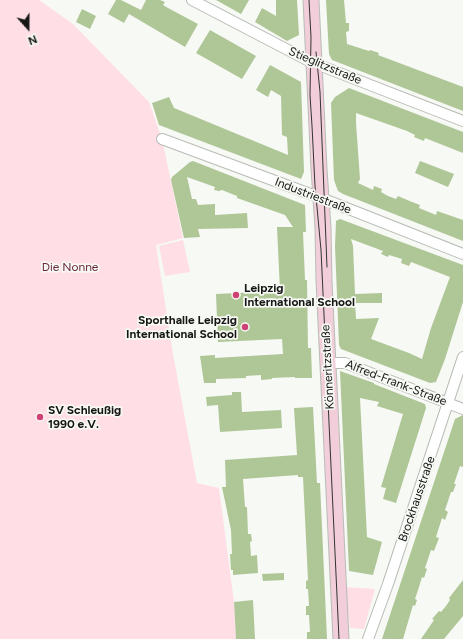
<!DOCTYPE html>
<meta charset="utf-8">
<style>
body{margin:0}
#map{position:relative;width:463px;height:639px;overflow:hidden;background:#f7f9f4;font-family:Figtree,sans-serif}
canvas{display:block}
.north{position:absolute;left:8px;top:8px;width:40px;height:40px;-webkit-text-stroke:3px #f7f9f4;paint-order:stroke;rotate:159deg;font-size:11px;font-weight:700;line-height:16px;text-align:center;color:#161715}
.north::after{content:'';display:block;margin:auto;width:14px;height:18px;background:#161715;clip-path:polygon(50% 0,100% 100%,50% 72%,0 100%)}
</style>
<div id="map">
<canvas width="463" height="639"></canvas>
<div class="north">N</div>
</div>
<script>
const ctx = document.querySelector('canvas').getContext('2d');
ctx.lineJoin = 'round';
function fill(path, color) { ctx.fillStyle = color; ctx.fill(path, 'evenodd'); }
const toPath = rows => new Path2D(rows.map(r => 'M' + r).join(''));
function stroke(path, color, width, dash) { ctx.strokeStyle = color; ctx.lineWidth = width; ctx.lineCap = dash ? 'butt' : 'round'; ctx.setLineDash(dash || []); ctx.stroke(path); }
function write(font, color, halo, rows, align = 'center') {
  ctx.font = font + ' Figtree,sans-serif'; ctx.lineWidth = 3.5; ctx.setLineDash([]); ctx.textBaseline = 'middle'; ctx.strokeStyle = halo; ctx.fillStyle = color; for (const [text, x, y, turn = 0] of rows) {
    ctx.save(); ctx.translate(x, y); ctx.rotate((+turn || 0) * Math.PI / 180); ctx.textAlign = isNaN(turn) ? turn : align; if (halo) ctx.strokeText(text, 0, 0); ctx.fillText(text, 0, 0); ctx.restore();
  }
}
const green = toPath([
 [0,0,39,0,73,24,149,102,162,139,183,238,156,245,173,354,197,483,219,488,234,602,236,639,0,639],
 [183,240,190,272,165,276,159,246],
 [345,587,375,589,364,629,350,628]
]);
const building = toPath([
 [116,0,121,0,141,10,146,0,160,0,165,2,163,5,168,8,198,24,185,47,129,14,124,23,108,14],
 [216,0,249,0,241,14],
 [276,0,297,0,299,35,287,41,255,22,262,8,276,16],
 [326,0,344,0,346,23,349,23,349,31,346,32,347,44,369,51,370,50,379,53,378,55,463,87,463,111,332,60,329,54],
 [82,9,96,16,90,29,76,22],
 [210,30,256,56,242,79,196,53],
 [270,65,301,82,304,172,301,179,159,125,152,103,169,97,174,108,288,155,287,137,282,135,281,96,271,90,268,97,256,90],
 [349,88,463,132,463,153,425,138,424,141,414,137,415,135,407,131,356,113,356,123,360,179,358,183,373,190,374,186,382,189,381,192,388,196,396,199,398,196,412,202,420,205,419,208,436,215,437,211,463,220,463,241,343,194,338,191,334,180,331,103,335,97],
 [193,161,305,205,306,232,303,232,305,280,307,280,308,348,311,348,312,378,295,378,295,377,272,378,272,379,261,380,261,375,246,376,246,378,216,379,216,383,204,383,200,356,215,355,215,358,283,354,282,339,218,342,216,294,280,291,277,227,293,227,285,215,237,198,237,196,222,190,219,191,214,190,215,187,187,177,192,199,196,199,198,205,215,204,215,215,247,213,248,228,198,229,200,237,184,238,171,180,172,177,190,162],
 [420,161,454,174,448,187,415,173],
 [340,219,463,265,463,302,445,359,436,382,430,383,341,349,339,345,335,246,336,221],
 [351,239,383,251,381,254,388,257,389,255,402,259,401,263,409,266,411,262,450,277,431,328,422,359,409,353,371,339,379,318,356,319,355,303,382,303,382,293,355,294,353,246],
 [340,371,374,383,374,384,425,404,426,408,396,503,383,499,386,488,381,487,403,414,377,406,379,402,360,398,367,537,382,542,373,575,349,571],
 [232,392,241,392,242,412,281,410,282,428,220,432,218,405,207,406,206,397,232,395],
 [313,407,317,483,320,483,327,639,307,639,307,632,310,632,309,615,306,615,306,606,309,606,308,589,306,589,306,581,308,580,303,477,298,477,298,475,243,479,245,507,247,507,248,534,251,534,252,541,250,542,251,556,257,555,258,573,233,575,233,570,231,570,230,554,232,554,231,530,222,487,226,487,225,460,297,455,294,408],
 [463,415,463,467,460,466,454,484,456,484,453,492,451,492,445,510,448,512,445,520,442,518,436,537,439,538,434,551,431,550,425,568,427,569,424,578,422,577,419,587,415,599,417,600,415,606,413,605,403,639,382,639,455,419],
 [284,573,284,580,263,581,262,574],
 [463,580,463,616,444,639,421,639,434,620,432,619,439,611,441,612,446,606,450,600,449,598],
 [253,600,255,639,236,639,234,602]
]);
const minor = toPath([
 [192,0,311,62,463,121],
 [162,139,321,198,463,254],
 [328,363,345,363,463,409],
 [368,639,388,584,463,357]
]);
const secondary = toPath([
 [311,0,319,169,323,228,324,281,341,639]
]);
const tram = toPath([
 [309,0,311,37,310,95,312,126,315,186,321,250,339,639],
 [316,52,320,92,327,267]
]);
const markers = [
 [236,295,4,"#ce4275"],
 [245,327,4,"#ce4275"],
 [40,417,4,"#ce4275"]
];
const streetNames = [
 ["Stieglitzstraße",325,66,23],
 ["Industriestraße",313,196,21],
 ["Könneritzstraße",328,367,-93],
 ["Alfred-Frank-Straße",396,383,21],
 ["Brockhausstraße",417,499,-71]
];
const parkNames = [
 ["Die Nonne",70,267]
];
const poiNames = [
 ["Leipzig",244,288],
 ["International School",244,302],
 ["Sporthalle Leipzig",237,320,"right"],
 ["International School",237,334,"right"],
 ["SV Schleußig",48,410],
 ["1990 e.V.",48,424]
];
fill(green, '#ffdee6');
fill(building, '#afc697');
stroke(minor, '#babcb8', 12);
stroke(secondary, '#babcb8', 17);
stroke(minor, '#fff', 10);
stroke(secondary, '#f1ced9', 15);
stroke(tram, '#333532', 1);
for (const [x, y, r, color] of markers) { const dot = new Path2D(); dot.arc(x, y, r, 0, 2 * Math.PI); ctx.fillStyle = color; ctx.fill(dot); stroke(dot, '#f7f9f4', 1.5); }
write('12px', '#161715', '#f7f9f4', streetNames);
write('12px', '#6b273e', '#f7f9f4', parkNames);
write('bold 12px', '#161715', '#f7f9f4', poiNames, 'left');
</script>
